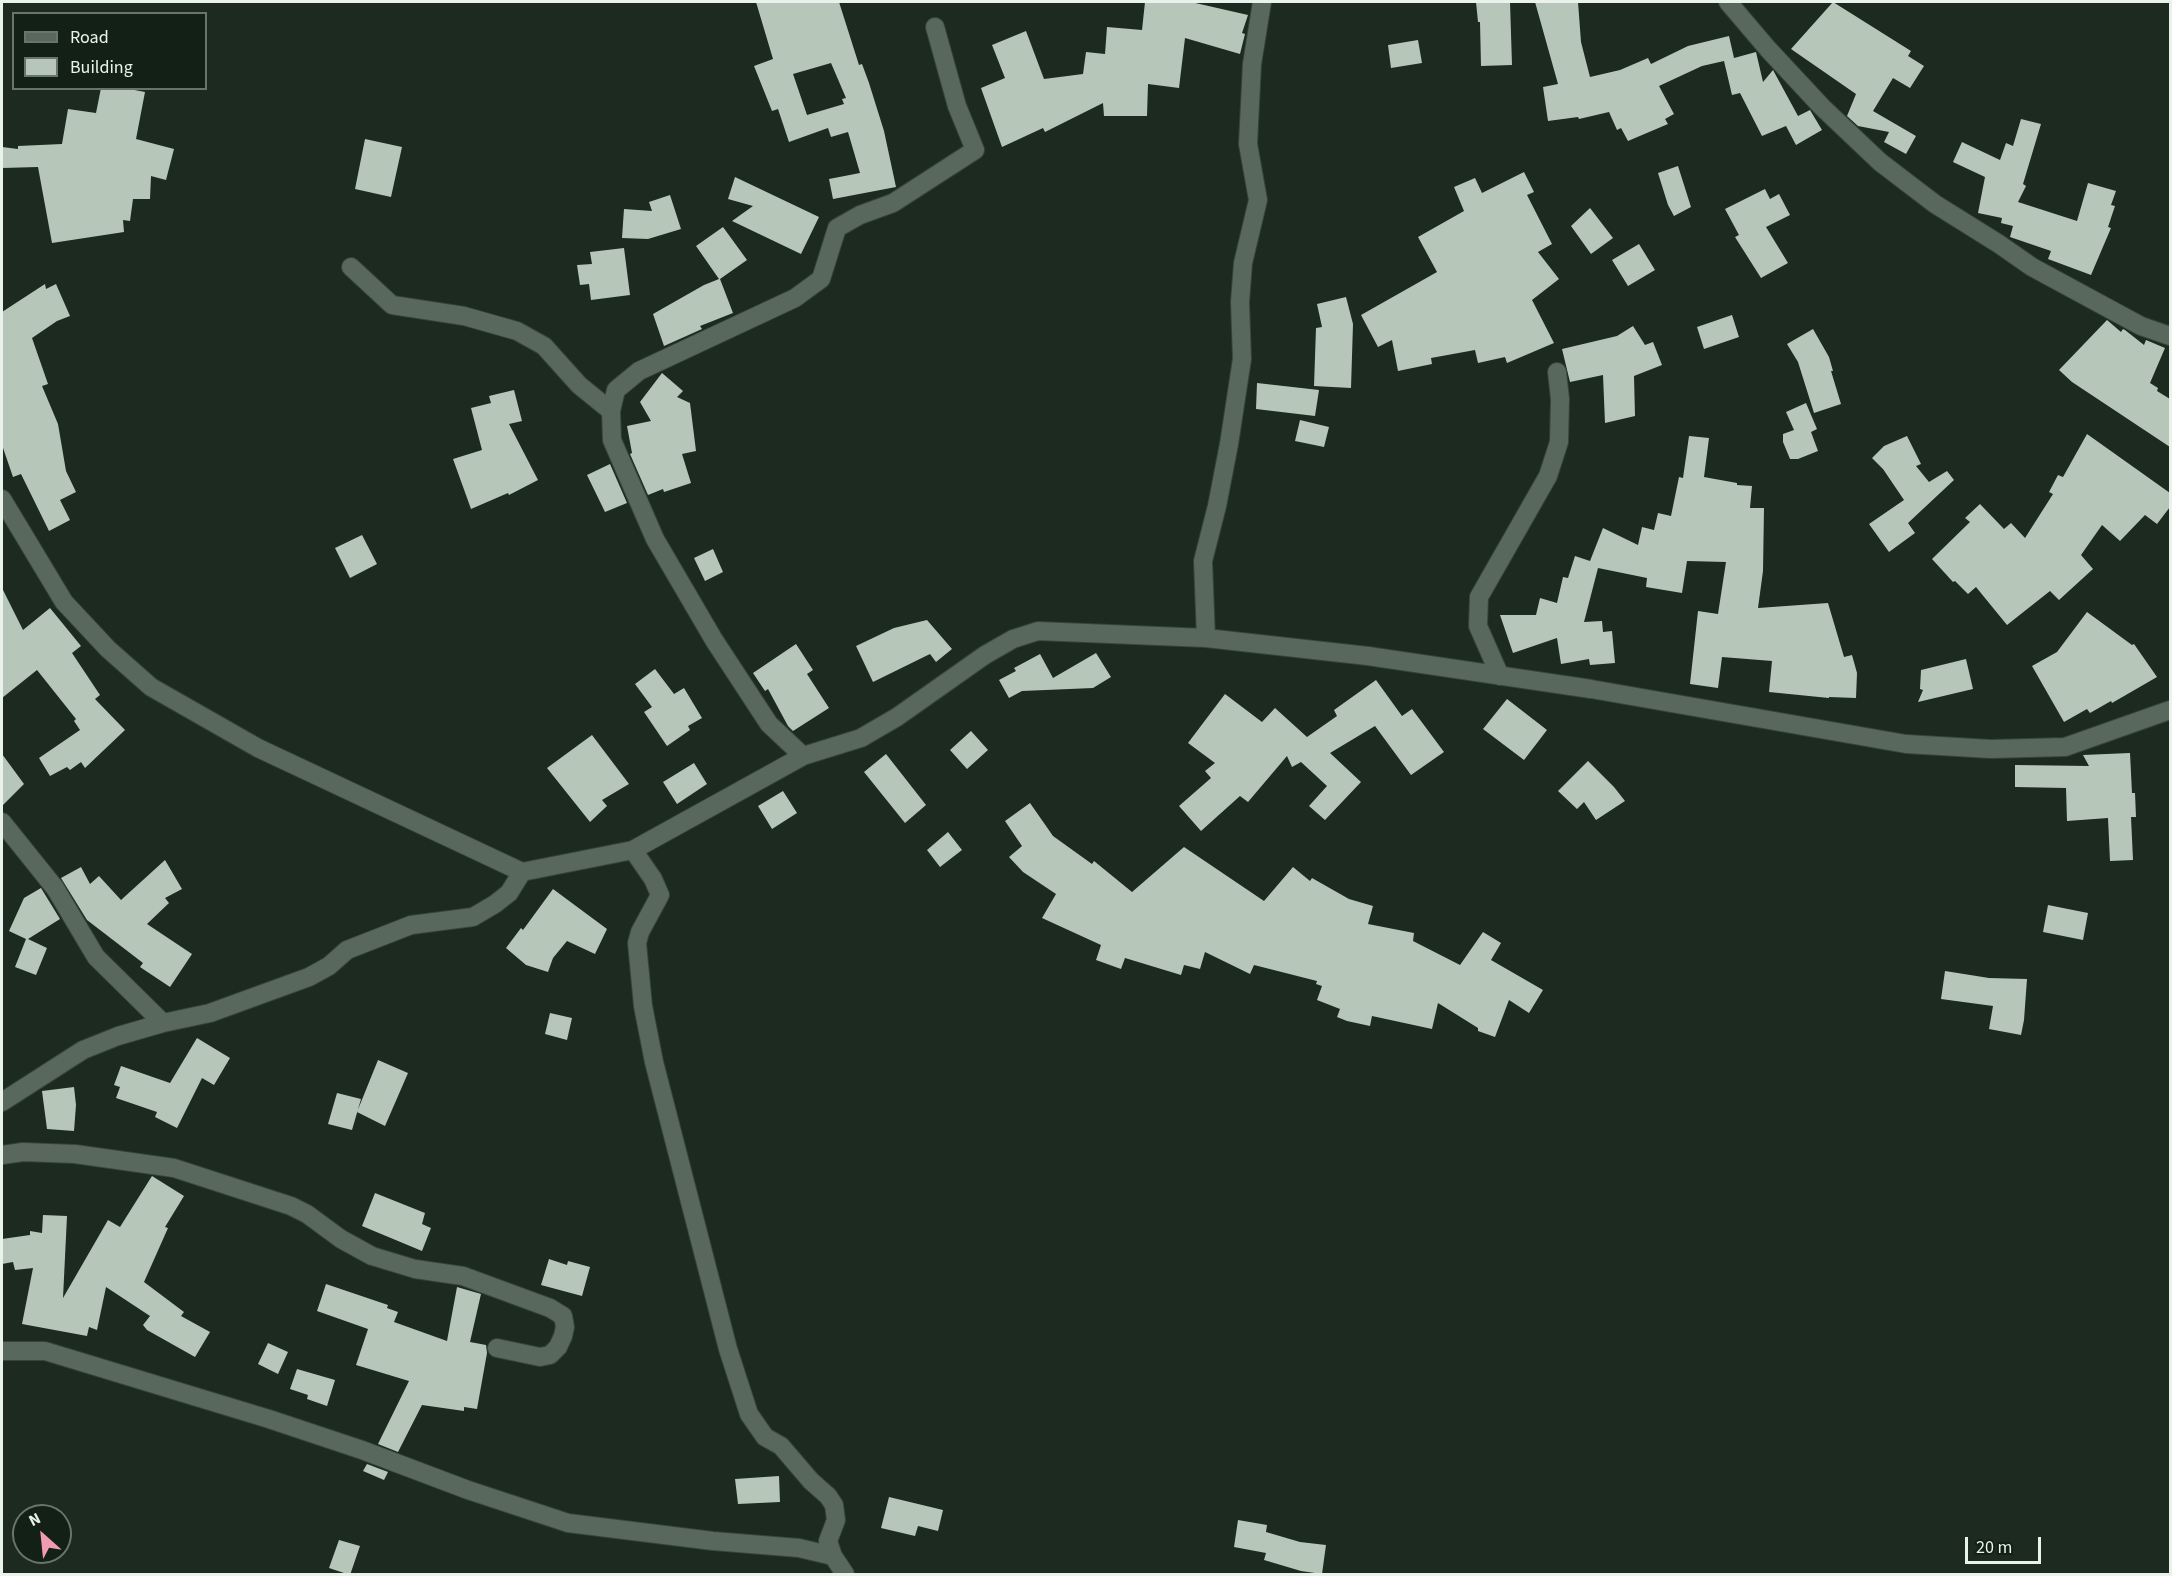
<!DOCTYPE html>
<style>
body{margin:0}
#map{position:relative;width:2172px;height:1576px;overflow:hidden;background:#1d2a1f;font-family:"Source Sans 3",sans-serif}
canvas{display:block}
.frame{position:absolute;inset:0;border:3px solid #eaf3eb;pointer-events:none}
.legend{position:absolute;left:12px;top:12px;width:195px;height:78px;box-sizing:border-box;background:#132016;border:2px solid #69746b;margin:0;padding:8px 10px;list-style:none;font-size:18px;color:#eaf3eb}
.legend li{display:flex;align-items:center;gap:12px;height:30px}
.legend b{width:30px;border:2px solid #69746b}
.north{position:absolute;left:12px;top:1504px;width:60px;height:60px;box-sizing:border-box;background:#132016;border:2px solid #69746b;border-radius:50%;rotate:333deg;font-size:16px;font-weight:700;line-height:24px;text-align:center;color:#eaf3eb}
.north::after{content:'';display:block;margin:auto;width:21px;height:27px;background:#f19ab3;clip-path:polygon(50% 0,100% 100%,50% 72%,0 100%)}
.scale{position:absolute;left:1965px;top:1537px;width:76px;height:27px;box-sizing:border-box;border:3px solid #eaf3eb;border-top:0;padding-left:8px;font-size:18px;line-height:21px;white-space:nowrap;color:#eaf3eb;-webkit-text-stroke:4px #132016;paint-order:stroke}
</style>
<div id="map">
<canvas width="2172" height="1576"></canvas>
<div class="frame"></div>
<ul class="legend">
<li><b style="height:8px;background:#59685c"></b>Road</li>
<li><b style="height:16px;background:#b6c7b9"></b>Building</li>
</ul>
<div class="north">N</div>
<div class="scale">20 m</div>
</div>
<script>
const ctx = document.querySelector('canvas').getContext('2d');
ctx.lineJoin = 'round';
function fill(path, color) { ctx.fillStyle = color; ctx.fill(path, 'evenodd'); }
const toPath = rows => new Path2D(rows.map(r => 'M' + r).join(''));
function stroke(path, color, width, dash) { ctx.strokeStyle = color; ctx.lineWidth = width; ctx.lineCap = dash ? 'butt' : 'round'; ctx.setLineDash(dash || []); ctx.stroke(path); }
const building = toPath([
 [756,2,839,2,859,65,862,64,869,83,884,131,896,187,833,199,829,179,860,173,848,132,831,137,828,128,789,142,778,109,772,111,754,66,773,59],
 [831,63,846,98,842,99,844,104,807,115,793,74],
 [1145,2,1191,2,1248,15,1242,33,1245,34,1240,54,1185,38,1179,88,1148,84,1147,116,1104,116,1103,103,1045,132,1043,128,1002,147,981,88,1005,78,992,45,1026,31,1044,79,1083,74,1086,52,1105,54,1107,27,1142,30],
 [1476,2,1510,2,1512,65,1481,66,1480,22,1478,22],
 [1535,2,1578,2,1581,42,1590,77,1620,70,1648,58,1651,64,1688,46,1729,36,1734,58,1756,52,1763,82,1773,70,1798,116,1810,110,1822,130,1796,145,1786,126,1762,136,1740,93,1732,95,1724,61,1702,66,1659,86,1674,114,1665,119,1668,124,1628,141,1621,128,1617,130,1609,112,1579,119,1578,117,1548,121,1543,87,1558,84],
 [1833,2,1911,51,1908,56,1924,66,1910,88,1893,78,1873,111,1916,136,1906,154,1884,142,1889,132,1858,126,1847,116,1856,94,1791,49],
 [1418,40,1422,63,1391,68,1388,45],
 [101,88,124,88,145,92,136,139,174,149,166,180,151,176,150,199,133,199,130,221,123,220,124,232,52,243,38,167,2,168,2,147,18,149,18,146,62,144,68,109,96,113],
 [2021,119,2041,124,2023,184,2026,186,2018,202,2077,221,2088,183,2116,191,2111,205,2115,206,2108,227,2111,228,2091,275,2048,259,2051,251,2010,237,2013,226,2001,223,2002,218,1978,213,1985,177,1953,162,1962,142,2000,160,2006,143,2013,146],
 [365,139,402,147,391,197,355,189],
 [1678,166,1691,207,1674,216,1668,205,1658,173],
 [1524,172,1534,192,1527,195,1552,244,1538,252,1559,279,1532,300,1554,343,1507,363,1505,357,1478,363,1475,350,1431,358,1432,364,1398,371,1392,340,1378,347,1361,315,1437,272,1418,237,1464,211,1454,187,1475,178,1482,193],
 [735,177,819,217,801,254,732,221,753,206,728,199],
 [1765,189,1770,199,1779,194,1790,215,1766,227,1788,263,1761,278,1735,237,1739,235,1725,209],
 [670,195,681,229,648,239,622,238,624,209,652,211,649,202],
 [1590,208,1613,238,1591,254,1571,226],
 [723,227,747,260,720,279,733,313,700,326,702,329,664,346,653,314,704,285,719,279,696,246],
 [1639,244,1655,270,1628,286,1612,260],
 [624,248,630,295,591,300,589,284,580,285,577,265,592,264,590,252],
 [45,284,46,289,56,284,70,316,57,321,32,338,48,384,42,386,58,424,66,471,76,492,60,500,70,520,49,531,21,474,13,477,2,445,2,312],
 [1346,297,1353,324,1351,388,1314,386,1316,328,1322,327,1317,304],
 [1732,315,1739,337,1704,349,1697,327],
 [2107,320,2121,332,2123,329,2125,330,2144,345,2146,340,2165,348,2150,383,2158,388,2157,391,2170,399,2170,447,2072,382,2059,370],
 [1633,326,1645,345,1653,342,1662,365,1634,376,1635,416,1605,423,1603,375,1570,382,1562,349,1617,336],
 [1813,329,1829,357,1833,371,1831,371,1841,404,1814,413,1798,362,1787,344],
 [662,373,683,391,677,397,690,403,696,451,682,454,691,483,664,492,663,489,648,495,630,454,632,453,627,426,651,421,640,402],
 [1257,383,1319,390,1315,416,1256,409],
 [514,390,522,421,509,424,538,480,509,495,508,493,471,509,453,459,482,450,471,408,491,403,489,396],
 [1806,403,1817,429,1811,432,1818,451,1798,459,1790,459,1783,442,1783,434,1794,430,1786,412],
 [1300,420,1329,427,1324,447,1295,441],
 [2087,434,2170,493,2170,507,2157,524,2145,515,2120,541,2102,525,2081,555,2093,569,2059,600,2050,591,2007,625,1976,587,1968,594,1955,581,1953,582,1932,559,1970,522,1965,518,1980,504,2004,529,2011,523,2025,538,2053,494,2049,492,2058,475,2063,477],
 [1689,436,1709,438,1704,477,1737,483,1737,485,1752,486,1750,508,1764,508,1763,571,1758,608,1828,603,1844,657,1852,655,1857,673,1856,698,1829,697,1829,698,1769,692,1772,661,1722,657,1718,688,1690,684,1698,611,1718,614,1726,562,1687,561,1682,593,1646,587,1647,578,1598,568,1584,622,1602,621,1603,632,1612,631,1615,663,1590,665,1589,659,1561,664,1557,638,1513,653,1500,615,1536,615,1540,598,1557,603,1563,577,1568,578,1575,556,1590,561,1603,528,1638,545,1642,527,1654,530,1658,513,1671,516,1679,477,1683,478],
 [1907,436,1921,464,1916,466,1929,482,1947,471,1954,480,1908,523,1915,533,1889,552,1869,524,1904,500,1883,469,1872,458,1884,446],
 [610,464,627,503,605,512,587,475],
 [362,535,377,564,350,578,335,548],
 [713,549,723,572,705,581,694,558],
 [2,588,23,630,50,608,81,646,72,653,100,695,95,699,125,730,85,768,81,762,70,770,67,767,50,776,39,758,80,730,74,721,76,719,37,670,2,698],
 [2087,612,2132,645,2134,644,2157,677,2112,703,2111,701,2090,713,2087,709,2064,722,2032,666,2057,652],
 [927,620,952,649,936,662,930,654,873,682,856,646,894,628],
 [796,644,813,670,807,674,829,708,793,731,788,726,768,689,765,691,753,673],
 [1096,653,1111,677,1093,688,1022,691,1009,698,999,680,1016,671,1014,668,1040,654,1053,678],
 [1966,659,1973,689,1918,702,1923,690,1920,689,1921,670],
 [655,669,674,694,684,688,702,718,688,726,690,730,667,746,644,712,652,707,635,684],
 [1376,680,1402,716,1412,709,1444,752,1411,775,1375,726,1330,753,1361,782,1325,820,1309,806,1327,786,1301,762,1292,767,1287,756,1248,802,1240,796,1201,831,1179,806,1211,778,1205,771,1215,763,1188,743,1225,694,1262,722,1275,708,1307,737,1337,716,1334,710],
 [1507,699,1547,730,1524,760,1483,729],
 [971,731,988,750,967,769,950,750],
 [592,735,629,784,602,800,607,806,590,822,547,768],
 [2130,753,2132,793,2135,793,2136,817,2131,817,2133,860,2110,861,2108,818,2067,821,2066,788,2015,787,2015,765,2089,766,2083,755],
 [2,754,24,784,2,806],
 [886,754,926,805,905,823,864,772],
 [1588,761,1614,787,1625,801,1596,820,1584,802,1577,809,1558,791],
 [694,763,707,784,677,804,663,782],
 [783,791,797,813,772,829,758,806],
 [1030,803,1053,836,1092,864,1094,861,1132,892,1184,847,1264,901,1293,867,1310,881,1312,878,1349,899,1373,906,1368,924,1414,933,1413,941,1460,965,1483,932,1501,943,1491,960,1543,990,1529,1013,1509,1000,1495,1037,1478,1031,1478,1028,1438,1003,1432,1029,1372,1016,1370,1026,1347,1021,1337,1017,1340,1009,1317,1000,1322,986,1316,984,1317,981,1254,965,1250,974,1205,952,1200,969,1184,965,1181,975,1125,958,1121,969,1096,960,1101,945,1042,918,1056,894,1023,872,1009,857,1022,846,1005,821],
 [948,832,962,850,940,867,927,850],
 [165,860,182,889,165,898,169,903,147,924,192,954,170,987,140,967,143,963,87,920,61,878,81,867,90,884,99,876,121,900],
 [41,888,60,919,28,939,47,948,36,975,15,967,26,939,9,931,24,898],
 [553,889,607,929,595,954,567,941,553,958,548,972,526,965,506,948,521,928,523,930],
 [2048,905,2088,913,2083,940,2043,932],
 [1945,971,1989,978,2027,979,2024,1020,2021,1035,1989,1029,1993,1006,1941,999],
 [550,1013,572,1018,567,1040,545,1034],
 [197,1038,230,1058,214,1085,202,1078,177,1128,155,1117,157,1112,116,1098,120,1087,114,1085,121,1066,170,1083],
 [378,1060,408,1073,385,1126,357,1112],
 [74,1087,76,1105,74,1131,47,1129,42,1091],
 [337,1093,361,1099,352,1130,328,1124],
 [152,1176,184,1196,165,1227,168,1228,144,1282,184,1312,181,1316,210,1332,195,1357,147,1330,143,1325,150,1316,106,1287,97,1330,89,1327,87,1336,22,1324,33,1268,15,1270,13,1262,2,1264,2,1239,30,1235,30,1231,42,1233,43,1215,67,1216,63,1298,108,1220,120,1227],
 [375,1193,425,1213,422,1224,431,1228,422,1251,362,1226],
 [549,1259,567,1265,568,1261,590,1267,582,1296,541,1285],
 [326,1284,388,1305,387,1308,398,1312,394,1322,447,1341,457,1287,481,1294,470,1342,486,1345,487,1353,477,1409,464,1407,464,1411,422,1405,398,1452,378,1444,409,1381,356,1365,368,1329,317,1311],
 [268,1343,288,1352,278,1374,258,1364],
 [297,1369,335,1380,327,1406,307,1399,308,1395,290,1389],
 [367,1464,388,1472,384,1480,363,1471],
 [779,1476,780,1502,738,1504,735,1479],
 [889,1497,943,1510,938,1531,918,1526,915,1536,881,1528],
 [1238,1520,1267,1525,1266,1532,1300,1542,1326,1545,1322,1574,1301,1571,1264,1560,1266,1553,1234,1547],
 [339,1540,360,1546,350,1575,329,1568]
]);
const minor = toPath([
 [1728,2,1768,49,1822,107,1880,162,1935,204,1999,244,2032,267,2141,326,2170,336],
 [351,267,392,305,464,316,517,331,544,346,579,385,611,411],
 [2,499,64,602,108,649,151,687,258,748,522,872],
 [1206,638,1203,561,1217,506,1229,444,1242,359,1240,302,1243,263,1258,200,1248,144,1252,64,1262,2],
 [1500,676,1478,626,1479,597,1548,476,1559,442,1560,399,1557,372],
 [803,756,769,724,714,640,655,539,612,440,611,411,616,390,639,371,795,298,821,279,837,228,860,215,893,203,975,150,957,106,935,27],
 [2,822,55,888,96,957,163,1023],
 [633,850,653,879,660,895,640,932,637,943,643,1006,654,1062,728,1349,749,1414,765,1437,781,1446,811,1481,828,1496,834,1505,836,1520,828,1541,833,1556,845,1574],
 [2,1102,83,1050,118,1036,163,1023,210,1013,309,977,329,966,347,950,411,925,473,917,495,904,509,893,522,872,633,850,803,756,861,738,897,717,985,655,1013,639,1038,631,1206,638,1368,656,1591,689,1906,744,1991,749,2065,747,2170,710],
 [2,1155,23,1152,75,1154,174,1168,291,1206,307,1214,341,1239,372,1256,415,1269,463,1276,550,1308,563,1316,565,1327,563,1336,558,1347,550,1355,540,1357,497,1348],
 [2,1351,45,1351,269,1419,362,1450,468,1490,568,1523,713,1541,799,1548,833,1556]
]);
fill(building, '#b6c7b9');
stroke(minor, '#38443b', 20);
stroke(minor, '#59685c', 18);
</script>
